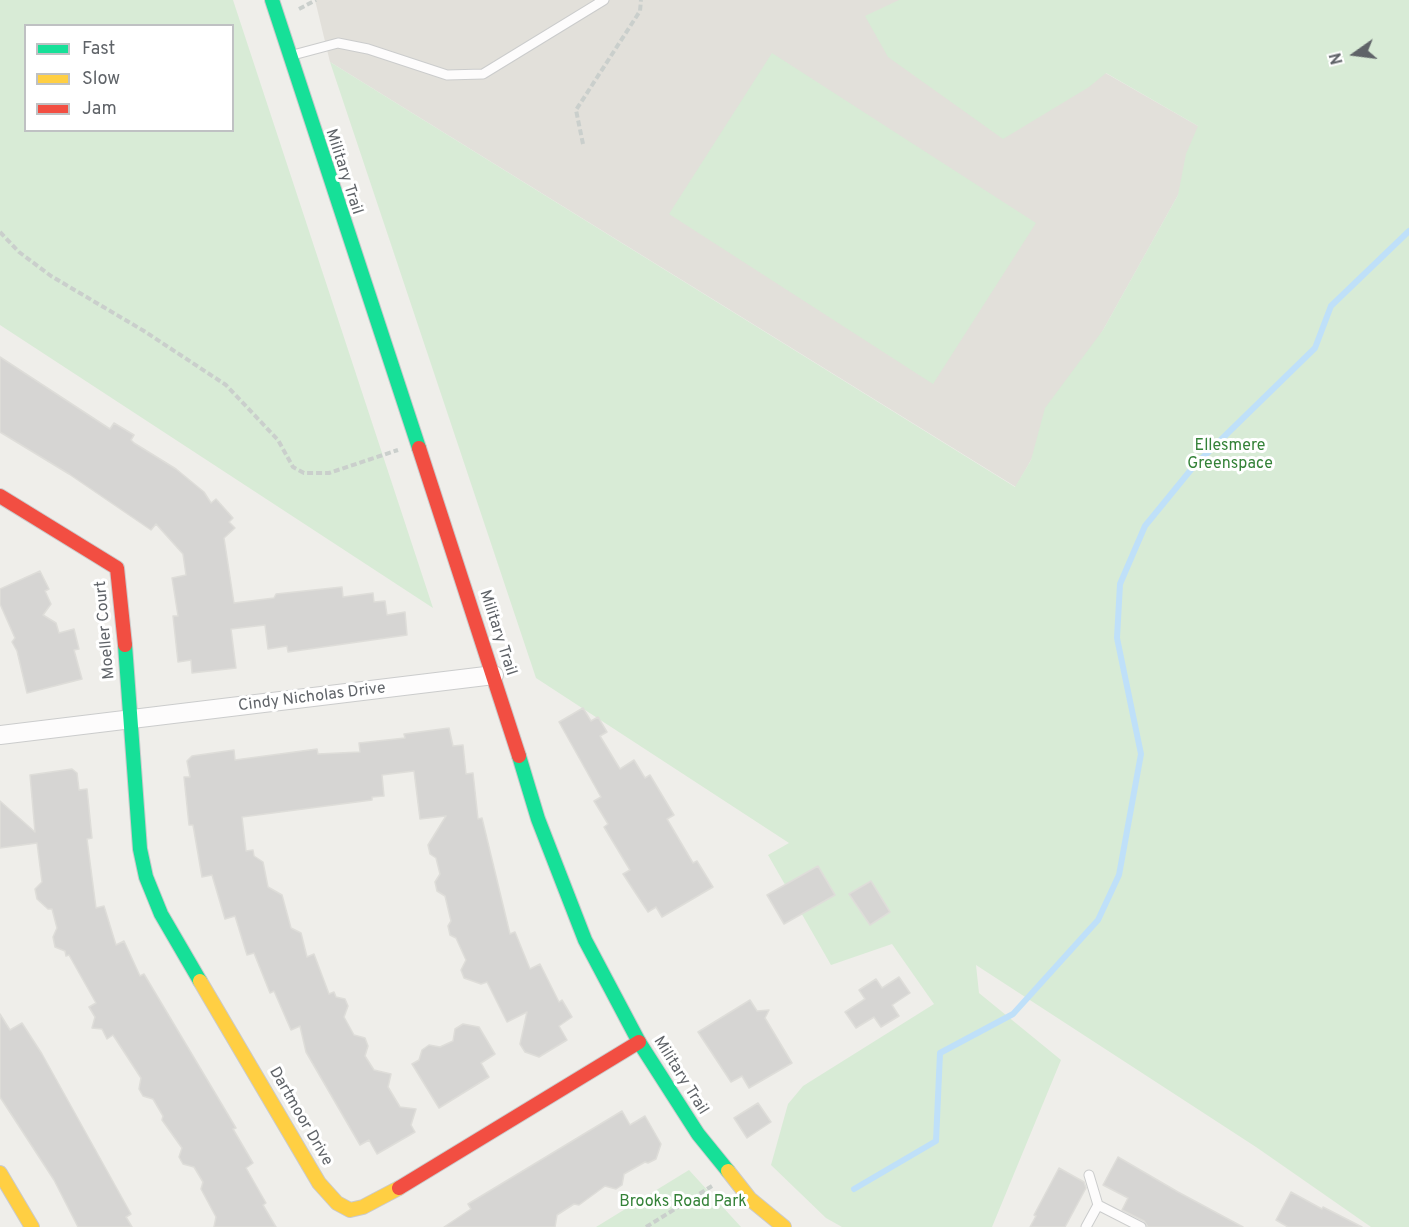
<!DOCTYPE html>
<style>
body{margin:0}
#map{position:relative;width:1409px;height:1227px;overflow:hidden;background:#efeeea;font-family:Overpass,sans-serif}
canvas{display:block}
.legend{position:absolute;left:24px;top:24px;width:210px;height:108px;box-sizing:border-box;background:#fff;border:2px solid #bfc1c3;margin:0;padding:8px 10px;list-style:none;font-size:18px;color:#5f6368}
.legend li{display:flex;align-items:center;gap:12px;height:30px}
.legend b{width:30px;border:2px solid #bfc1c3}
.north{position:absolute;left:1325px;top:24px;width:60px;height:60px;-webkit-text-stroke:4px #fff;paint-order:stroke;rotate:256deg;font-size:16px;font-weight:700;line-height:24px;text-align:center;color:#5f6368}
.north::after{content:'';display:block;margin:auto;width:21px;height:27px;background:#5f6368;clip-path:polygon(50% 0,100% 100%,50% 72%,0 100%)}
</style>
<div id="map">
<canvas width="1409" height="1227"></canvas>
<ul class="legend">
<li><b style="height:8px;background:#16e098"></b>Fast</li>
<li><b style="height:8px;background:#ffcf43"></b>Slow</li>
<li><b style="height:8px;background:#f24e42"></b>Jam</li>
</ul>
<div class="north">N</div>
</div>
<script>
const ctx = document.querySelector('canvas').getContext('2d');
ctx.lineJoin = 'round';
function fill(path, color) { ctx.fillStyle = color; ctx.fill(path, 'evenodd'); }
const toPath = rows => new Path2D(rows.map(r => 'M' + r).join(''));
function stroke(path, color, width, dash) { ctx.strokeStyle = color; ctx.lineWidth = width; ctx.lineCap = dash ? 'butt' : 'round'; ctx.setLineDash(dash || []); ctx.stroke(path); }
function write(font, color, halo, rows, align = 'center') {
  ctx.font = font + ' Overpass,sans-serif'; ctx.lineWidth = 6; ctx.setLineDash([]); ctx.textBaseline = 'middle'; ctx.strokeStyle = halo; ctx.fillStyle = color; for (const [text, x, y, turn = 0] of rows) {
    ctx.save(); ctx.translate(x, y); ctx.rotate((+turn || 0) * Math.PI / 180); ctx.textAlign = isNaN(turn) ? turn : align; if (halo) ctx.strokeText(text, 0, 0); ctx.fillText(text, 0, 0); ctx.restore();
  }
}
const education = toPath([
 [315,0,978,0,1212,134,1016,487,330,62]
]);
const green = toPath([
 [0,0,233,0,433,608,0,325],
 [26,26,232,26,232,130,26,130],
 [899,0,1409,0,1409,1227,1371,1227,1256,1147,976,965,979,993,1061,1060,992,1227,842,1227,826,1218,771,1165,788,1104,803,1086,934,1004,892,944,831,965,768,855,789,843,536,678,330,62,1015,487,1031,460,1045,408,1103,330,1178,195,1186,154,1198,126,1106,73,1089,87,1003,139,888,57,865,16],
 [772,53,1036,223,933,384,669,214],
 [689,1170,741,1227,596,1227]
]);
const stream = toPath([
 [854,1189,936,1141,940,1053,1013,1014,1098,920,1119,875,1141,754,1117,638,1120,584,1145,526,1194,466,1315,348,1331,306,1409,231]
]);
const building = toPath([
 [0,357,110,429,114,423,134,435,131,440,134,443,176,469,204,492,211,503,216,499,233,518,229,522,235,528,224,538,234,603,274,598,276,594,342,587,343,597,373,593,374,602,385,601,387,615,405,612,407,635,288,652,287,646,268,649,265,625,231,629,236,668,192,673,191,660,178,662,173,616,178,616,172,578,186,575,183,554,156,524,151,530,69,474,0,432,0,357],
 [40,571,49,589,45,591,51,604,43,615,56,623,59,633,74,629,79,649,74,650,82,679,27,693,17,651,12,642,15,638,0,604,0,589,40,571],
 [583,708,591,721,598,717,607,732,600,736,620,769,634,760,645,778,650,775,674,815,667,819,693,863,697,861,713,887,662,917,656,907,648,912,623,874,630,870,604,827,608,824,594,801,601,797,559,722,583,708],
 [449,728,453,746,463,745,466,774,473,773,478,819,482,818,510,934,515,932,530,969,540,964,559,1002,562,1000,572,1017,559,1026,567,1040,539,1057,525,1052,520,1044,527,1012,507,1022,487,982,481,984,464,978,461,970,466,960,456,938,450,935,448,926,451,921,445,896,437,891,435,882,440,874,436,858,430,854,428,845,446,816,420,819,414,771,382,775,384,796,372,797,372,800,242,817,246,851,253,850,254,856,263,862,268,887,282,895,291,928,301,933,307,957,314,954,329,994,334,992,336,997,345,999,348,1006,344,1017,354,1035,365,1038,368,1046,365,1056,374,1070,391,1074,388,1087,400,1107,416,1109,411,1125,415,1132,377,1154,369,1140,360,1145,306,1052,300,1026,291,1030,274,991,270,993,254,953,247,955,235,916,225,919,212,875,202,877,193,825,189,825,184,777,190,777,187,761,192,756,234,750,235,760,317,749,318,754,360,752,359,743,405,738,404,734,449,728],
 [72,769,77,773,79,790,87,789,92,838,87,839,96,908,104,906,116,945,124,941,140,976,144,974,236,1128,233,1129,253,1163,246,1168,266,1203,263,1205,276,1227,214,1227,216,1217,201,1189,203,1182,194,1167,183,1164,179,1157,182,1148,162,1120,163,1116,153,1099,143,1096,139,1089,141,1078,113,1035,107,1039,102,1029,92,1028,95,1017,89,1007,96,1003,69,955,66,956,65,951,55,947,53,937,57,928,52,909,48,909,37,899,35,889,42,882,37,843,0,848,0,801,35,832,30,775,72,769],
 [818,866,835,895,784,924,767,895,818,866],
 [871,881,890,912,870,925,849,894,871,881],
 [899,977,910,993,892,1005,899,1016,881,1027,874,1017,856,1028,845,1012,865,999,859,990,876,979,882,988,899,977],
 [750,1000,757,1011,769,1010,765,1018,792,1063,749,1088,742,1076,731,1082,698,1032,750,1000],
 [0,1014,10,1030,22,1023,42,1054,131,1214,126,1217,132,1227,78,1227,54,1180,0,1097,0,1014],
 [463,1024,479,1027,495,1054,481,1063,489,1077,439,1108,412,1064,419,1060,422,1050,429,1045,440,1047,453,1041,455,1029,463,1024],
 [758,1103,771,1122,747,1138,734,1118,758,1103],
 [622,1111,630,1125,645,1116,661,1144,656,1159,648,1163,645,1162,624,1174,622,1185,616,1189,605,1186,579,1205,574,1204,557,1215,555,1227,444,1227,471,1209,468,1204,622,1111],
 [1118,1157,1178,1192,1243,1227,1148,1227,1144,1221,1122,1210,1128,1198,1103,1185,1118,1157],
 [1059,1168,1084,1182,1086,1188,1065,1227,1030,1227,1036,1216,1034,1215,1059,1168],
 [1291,1192,1322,1209,1323,1207,1362,1227,1288,1227,1276,1220,1291,1192]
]);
const path = toPath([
 [299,9,316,0],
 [583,144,576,110,640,11,641,0],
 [0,232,19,252,51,276,144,331,226,385,278,440,293,467,304,473,329,473,398,450],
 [646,1227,712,1186]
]);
const lane = toPath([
 [293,55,338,43,368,49,447,75,483,74,604,0],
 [1098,1205,1141,1227],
 [1086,1227,1098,1205,1089,1175]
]);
const street = toPath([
 [0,735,494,675]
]);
const fast = toPath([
 [272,0,419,448],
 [125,645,140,849,146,877,161,914,200,981],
 [519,756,538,819,585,940,639,1042,698,1134,728,1171]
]);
const slow = toPath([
 [200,981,319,1183,337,1203,350,1210,363,1207,399,1188],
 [728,1171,750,1199,784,1227],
 [0,1173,32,1227]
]);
const jam = toPath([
 [419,448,519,756],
 [0,496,117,568,125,645],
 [399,1188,639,1042]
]);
const streetNames = [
 ["Military Trail",343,172,72],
 ["Moeller Court",106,630,-95],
 ["Military Trail",497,633,72],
 ["Cindy Nicholas Drive",312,698,-7],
 ["Military Trail",680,1076,58],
 ["Dartmoor Drive",300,1117,60]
];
const parkNames = [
 ["Ellesmere",1230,447],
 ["Greenspace",1230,465],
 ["Brooks Road Park",683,1203]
];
fill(education, '#e2e0da');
fill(green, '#d8ebd6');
stroke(stream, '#bfe0f9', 6);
fill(building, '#d6d5d3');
stroke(building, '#deddd9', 1.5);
stroke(lane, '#cbcccc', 11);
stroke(street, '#cbcccc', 20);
stroke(fast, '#cacacb', 16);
stroke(slow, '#cacacb', 16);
stroke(jam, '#cacacb', 16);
stroke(path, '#cacfcc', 4, [6, 3]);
stroke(lane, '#fdfcfc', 9);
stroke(street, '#fdfcfc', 18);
stroke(fast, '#16e098', 14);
stroke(slow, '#ffcf43', 14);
stroke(jam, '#f24e42', 14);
write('16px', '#5f6368', '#fff', streetNames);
write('16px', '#348238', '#fff', parkNames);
</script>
